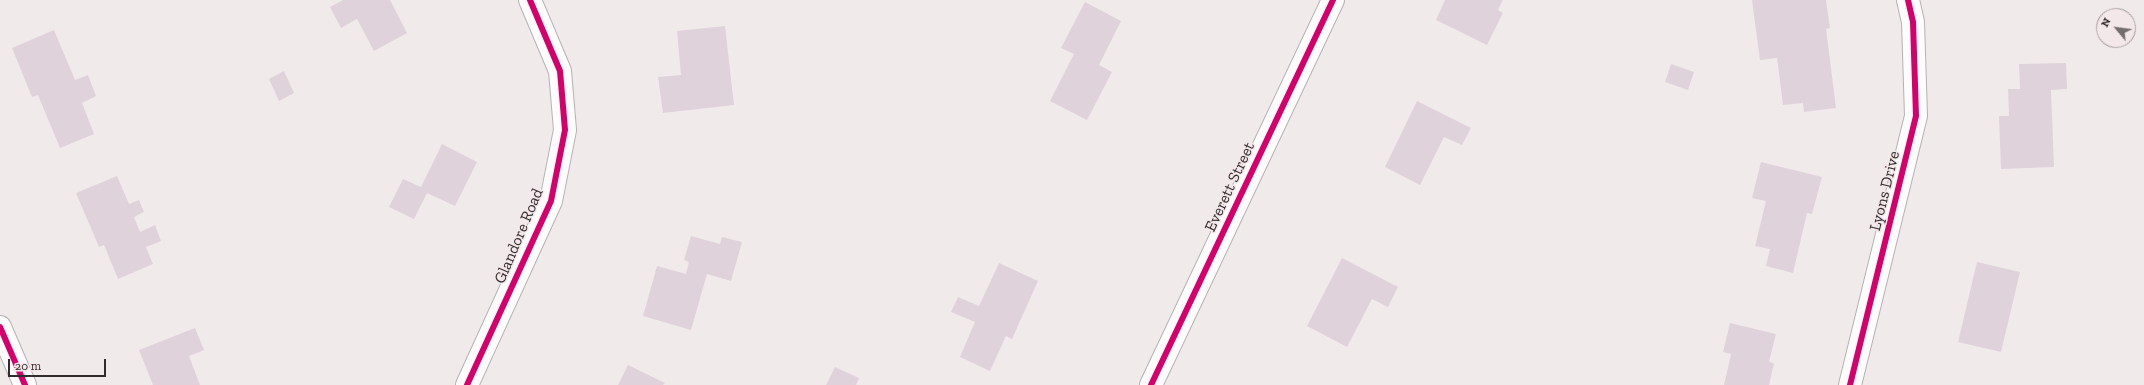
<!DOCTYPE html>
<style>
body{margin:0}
#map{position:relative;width:2144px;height:385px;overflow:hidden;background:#f1eaeb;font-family:"Zilla Slab",serif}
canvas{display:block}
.north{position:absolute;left:2096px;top:8px;width:40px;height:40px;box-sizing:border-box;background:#f4e7ea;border:1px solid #a69c9e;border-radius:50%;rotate:299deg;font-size:11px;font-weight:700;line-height:16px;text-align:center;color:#302b2c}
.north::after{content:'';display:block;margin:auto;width:14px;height:18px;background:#746e6f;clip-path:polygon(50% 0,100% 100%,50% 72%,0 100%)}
.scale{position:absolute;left:8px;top:359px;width:98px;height:18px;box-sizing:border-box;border:2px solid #302b2c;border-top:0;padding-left:5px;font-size:12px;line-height:14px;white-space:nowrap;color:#302b2c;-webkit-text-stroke:3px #f4e7ea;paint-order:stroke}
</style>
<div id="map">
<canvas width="2144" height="385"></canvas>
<div class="north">N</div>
<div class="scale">20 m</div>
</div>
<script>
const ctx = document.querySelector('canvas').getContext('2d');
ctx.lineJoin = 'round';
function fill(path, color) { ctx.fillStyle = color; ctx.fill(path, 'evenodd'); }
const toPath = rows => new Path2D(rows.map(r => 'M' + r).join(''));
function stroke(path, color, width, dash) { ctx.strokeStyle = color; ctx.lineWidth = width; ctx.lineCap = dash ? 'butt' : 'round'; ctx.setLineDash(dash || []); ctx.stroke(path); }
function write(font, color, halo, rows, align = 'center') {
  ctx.font = font + ' "Zilla Slab",serif'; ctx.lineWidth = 3; ctx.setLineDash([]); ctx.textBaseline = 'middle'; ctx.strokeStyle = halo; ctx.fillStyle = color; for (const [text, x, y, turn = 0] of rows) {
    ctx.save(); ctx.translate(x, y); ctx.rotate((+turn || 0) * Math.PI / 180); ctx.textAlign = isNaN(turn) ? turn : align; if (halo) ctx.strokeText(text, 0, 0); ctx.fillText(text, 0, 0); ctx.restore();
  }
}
const building = toPath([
 [343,0,390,0,407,33,374,51,357,19,341,28,330,7],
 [1445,0,1503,0,1498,10,1503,13,1487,45,1436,20],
 [1752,0,1826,0,1830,28,1826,29,1836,108,1804,112,1803,103,1783,105,1777,58,1760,60],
 [1085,2,1121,21,1099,65,1112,72,1087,120,1050,101,1074,54,1061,48],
 [725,26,734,105,663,113,658,77,681,75,677,31],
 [54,30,75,80,88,75,96,96,82,103,94,134,60,148,38,95,32,97,12,48],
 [2066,63,2067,89,2051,90,2054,167,2001,169,1999,116,2009,116,2008,89,2020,89,2019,64],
 [1671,64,1694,72,1688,90,1665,82],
 [284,71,294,93,279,101,269,79],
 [1417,101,1471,128,1462,145,1444,137,1420,185,1385,167],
 [442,144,477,162,455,206,427,193,414,219,389,207,403,179,421,187],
 [1761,162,1822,177,1812,214,1807,213,1793,273,1766,266,1770,249,1755,246,1766,201,1752,198],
 [117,176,129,204,139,200,144,212,134,217,140,232,155,225,161,241,146,247,153,264,118,279,104,245,99,247,76,193],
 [691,236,720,244,722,237,742,242,731,281,707,274,691,330,643,316,657,266,686,274,689,262,684,260],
 [1342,258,1398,287,1388,307,1372,299,1347,347,1307,326],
 [1977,262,2020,272,2001,352,1958,342],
 [999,263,1038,281,1012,339,1006,336,990,371,960,357,975,322,951,312,958,297,979,306],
 [1730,323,1776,334,1769,362,1774,363,1769,385,1724,385,1731,354,1723,352],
 [195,328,204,350,189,356,200,385,153,385,139,350],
 [628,365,665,383,663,385,618,385],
 [835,367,859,378,856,385,826,385]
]);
const minor = toPath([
 [0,327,25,385],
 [467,385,551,201,565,130,560,71,530,0],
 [1850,385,1916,116,1913,22,1908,0]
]);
const tertiary = toPath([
 [1151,385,1333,0]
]);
const cycleway = toPath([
 [0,327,25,385],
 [467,385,551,201,565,130,560,71,530,0],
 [1151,385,1333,0],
 [1850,385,1916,116,1913,22,1908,0]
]);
const streetNames = [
 ["Everett Street",1230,187,-65],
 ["Lyons Drive",1885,191,-76],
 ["Glandore Road",519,236,-67]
];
fill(building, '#e0d2db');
stroke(minor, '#b7b1b2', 24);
stroke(tertiary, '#b7b1b2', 24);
stroke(minor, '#fdfcfc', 22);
stroke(tertiary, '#fdfcfc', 22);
stroke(cycleway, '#d6006c', 6);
write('16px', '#302b2c', '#f4e7ea', streetNames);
</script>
